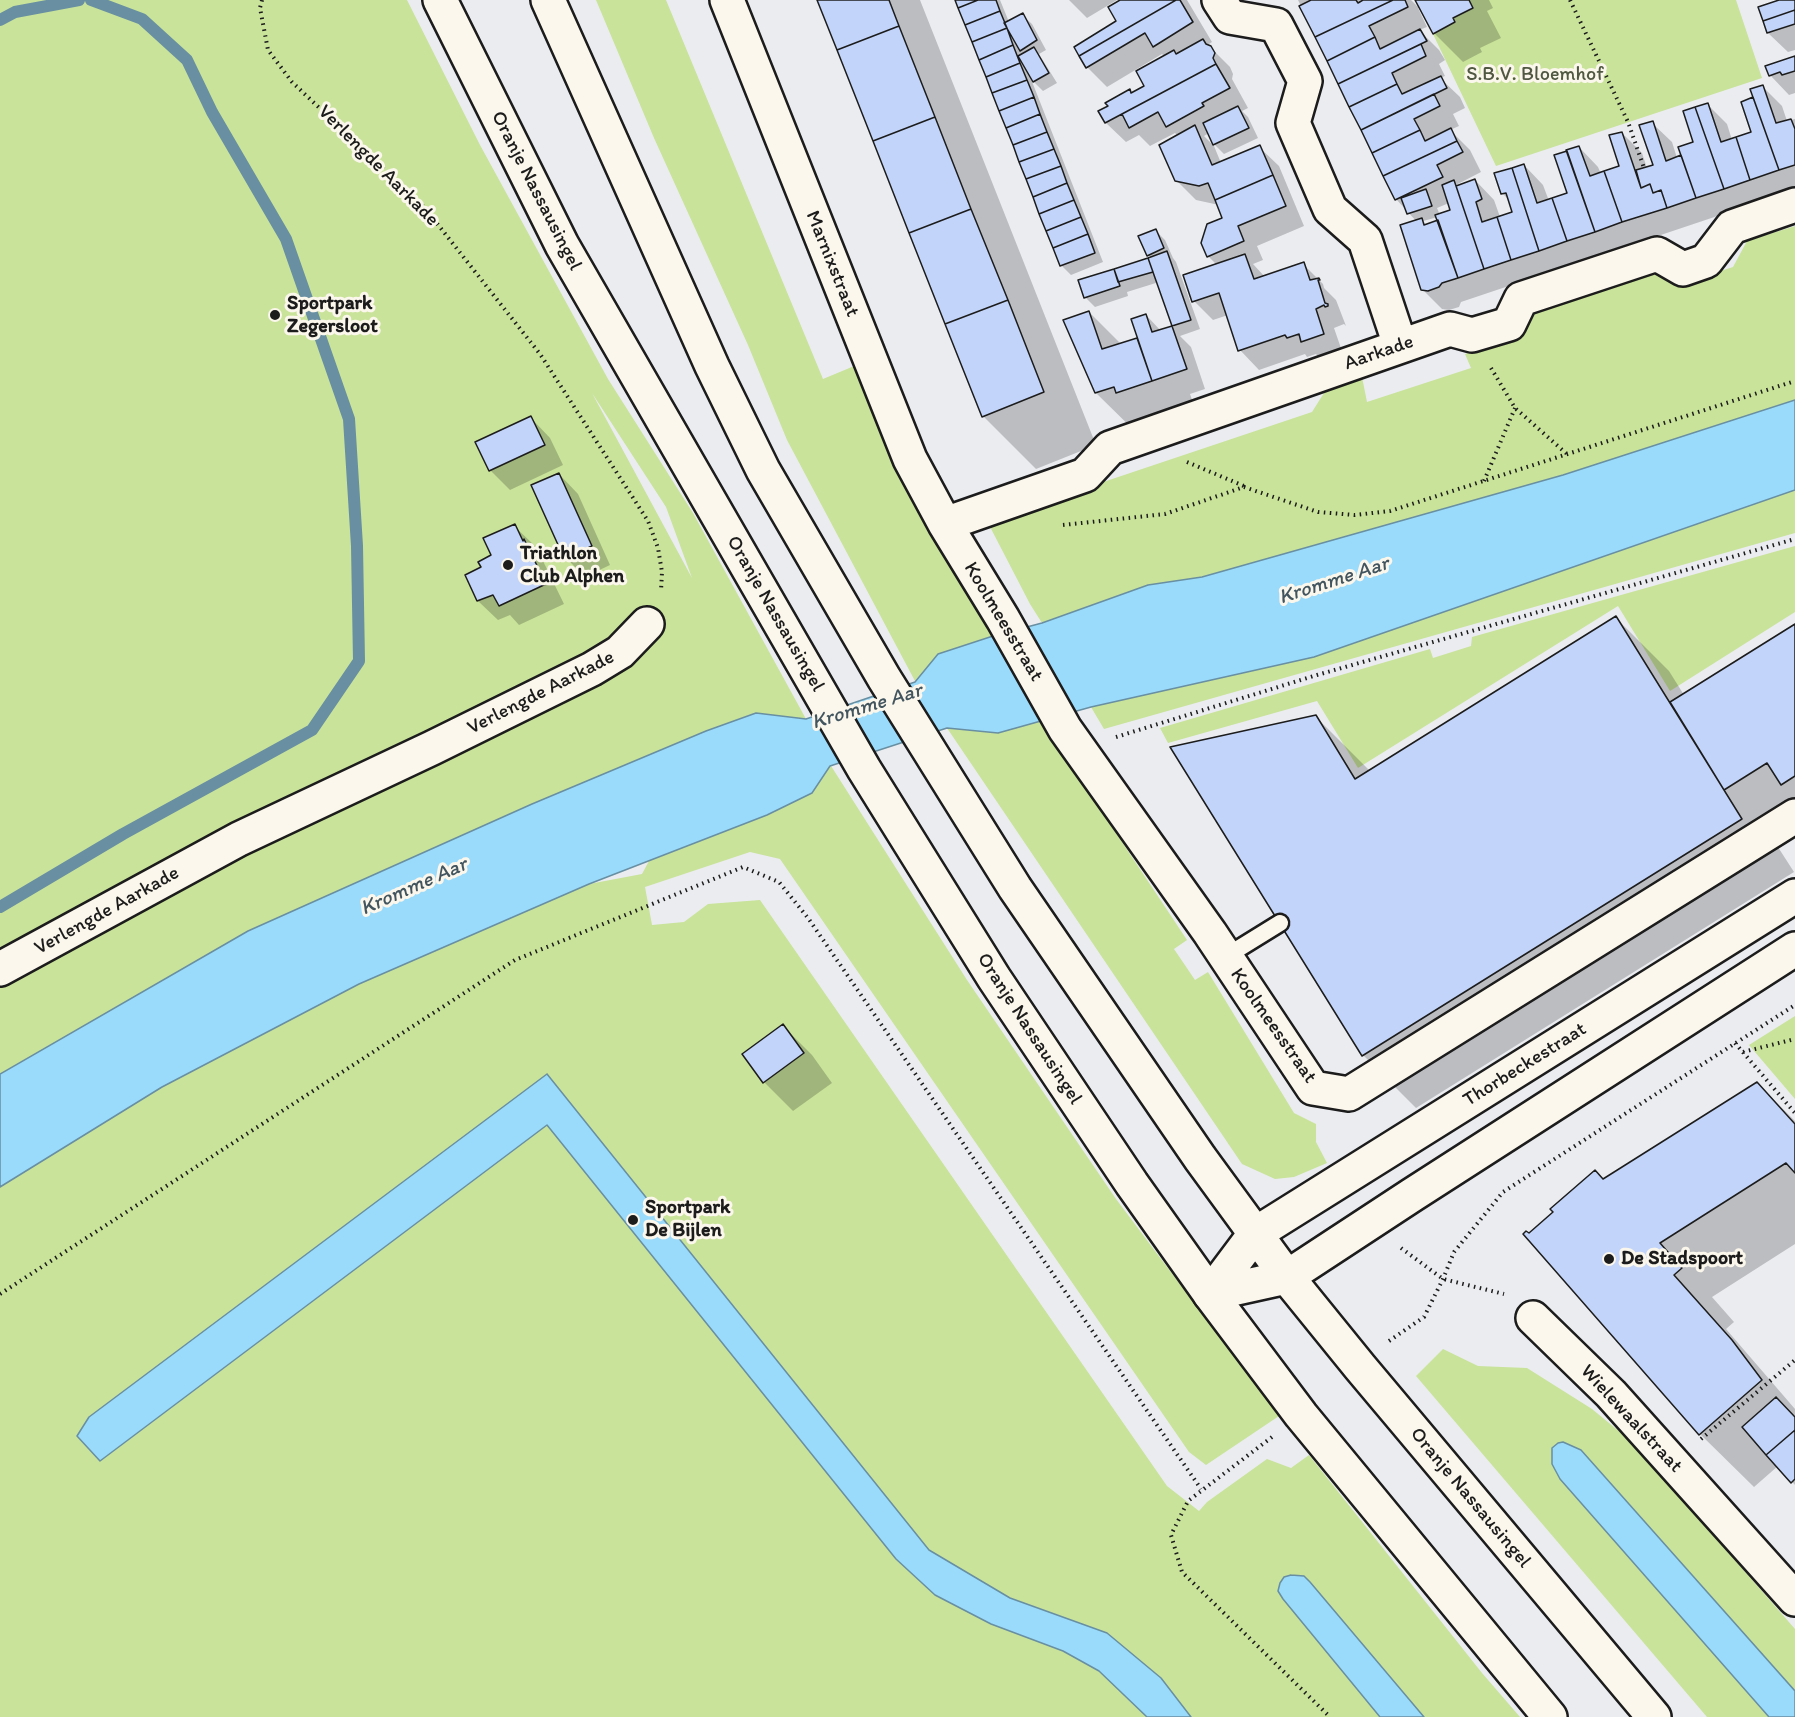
<!DOCTYPE html>
<style>
body{margin:0}
canvas{display:block;background:#eaecf0}
</style>
<canvas width="1795" height="1717"></canvas>
<script>
const ctx = document.querySelector('canvas').getContext('2d');
ctx.lineJoin = 'round';
function fill(path, color) { ctx.fillStyle = color; ctx.fill(path, 'evenodd'); }
const toPath = rows => new Path2D(rows.map(r => 'M' + r).join(''));
function stroke(path, color, width, dash) { ctx.strokeStyle = color; ctx.lineWidth = width; ctx.lineCap = dash ? 'butt' : 'round'; ctx.setLineDash(dash || []); ctx.stroke(path); }
function write(font, color, halo, rows, align = 'center') {
  ctx.font = font + ' Itim,sans-serif'; ctx.lineWidth = 6; ctx.setLineDash([]); ctx.textBaseline = 'middle'; ctx.strokeStyle = halo; ctx.fillStyle = color; for (const [text, x, y, turn = 0] of rows) {
    ctx.save(); ctx.translate(x, y); ctx.rotate((+turn || 0) * Math.PI / 180); ctx.textAlign = isNaN(turn) ? turn : align; if (halo) ctx.strokeText(text, 0, 0); ctx.fillText(text, 0, 0); ctx.restore();
  }
}
const green = toPath([
 [0,0,407,0,480,145,608,379,693,513,806,719,755,713,706,731,532,804,248,931,0,1074],
 [592,393,666,507,692,578],
 [596,0,666,0,823,379,859,364,942,552,993,636,938,654,915,681,787,440,748,345,654,138],
 [1469,0,1736,0,1762,78,1496,166,1433,34,1454,22,1453,18,1473,8],
 [1795,226,1795,400,1563,475,1202,577,1148,585,1042,623,1030,604,987,521,1312,412,1329,385,1362,377,1367,402,1471,368,1465,354,1520,337,1534,308,1653,272,1677,285,1733,267,1747,241],
 [1795,490,1795,533,1104,729,1091,707,1314,657],
 [1795,546,1795,612,1670,691,1618,606,1358,768,1317,701,1168,743,1160,728,1430,649,1433,658,1471,646,1472,637],
 [1041,720,1187,940,1174,949,1195,980,1208,972,1294,1113,1316,1124,1316,1142,1327,1163,1294,1177,1275,1179,1242,1164,947,728,998,733],
 [826,758,967,980,1116,1199,1279,1416,1206,1465,1189,1452,780,859,750,852,645,887,652,925,684,922,708,904,760,900,1167,1486,1199,1511,1207,1502,1267,1459,1291,1468,1309,1455,1482,1673,1520,1717,0,1717,0,1187,162,1087,359,984,589,884,642,874,649,861,767,815,812,793],
 [1795,1016,1795,1099,1749,1045],
 [1443,1349,1478,1366,1527,1368,1592,1409,1631,1441,1795,1629,1795,1691,1581,1450,1552,1464,1560,1479,1769,1717,1707,1717,1416,1376]
]);
const water = toPath([
 [1795,400,1795,490,1314,657,1091,707,998,733,947,728,830,766,812,793,767,815,589,884,359,984,162,1087,0,1187,0,1074,248,931,532,804,706,731,756,713,806,719,915,682,938,654,993,636,1042,623,1148,585,1202,577,1563,475,1795,400],
 [547,1074,929,1550,1010,1598,1107,1633,1161,1678,1191,1717,1147,1717,1099,1671,1063,1651,991,1624,935,1595,896,1559,547,1125,100,1461,77,1436,89,1417,547,1074],
 [1563,1442,1581,1450,1795,1691,1795,1717,1769,1717,1560,1479,1552,1464,1552,1448,1558,1443,1563,1442],
 [1291,1575,1304,1576,1310,1582,1424,1717,1380,1717,1283,1599,1278,1591,1280,1583,1284,1577,1291,1575]
]);
const shadow = toPath([
 [818,0,920,0,1096,445,1036,469,983,416],
 [956,0,1000,0,1009,22,1022,15,1032,24,1046,50,1039,54,1057,83,1043,91,1031,79,1103,262,1071,275,1061,265],
 [1069,0,1117,0,1087,18],
 [1123,0,1187,0,1212,42,1206,46,1210,47,1230,67,1233,74,1232,79,1248,108,1242,111,1248,117,1258,138,1224,154,1214,144,1209,133,1204,136,1214,146,1221,163,1259,147,1279,166,1304,226,1257,246,1263,260,1253,264,1265,277,1303,264,1323,284,1324,288,1336,300,1346,326,1344,324,1334,328,1343,354,1322,360,1316,354,1307,357,1305,354,1259,370,1240,350,1228,315,1213,320,1194,301,1217,265,1208,256,1224,218,1219,205,1196,200,1176,180,1178,136,1175,133,1150,146,1139,135,1126,142,1106,123,1100,111,1110,107,1130,91,1133,94,1146,86,1165,57,1162,54,1107,87,1088,68,1076,47,1119,21],
 [1298,0,1411,0,1419,8,1418,8,1427,27,1419,30,1439,50,1445,60,1439,64,1445,76,1440,78,1460,97,1465,108,1453,114,1459,126,1450,130,1470,150,1481,172,1454,186,1455,188,1475,180,1494,200,1500,217,1514,213,1510,201,1502,193,1524,165,1543,185,1549,201,1569,194,1579,147,1598,167,1601,174,1621,167,1622,133,1642,153,1647,168,1655,166,1652,123,1672,142,1677,158,1682,156,1695,143,1708,105,1727,124,1732,140,1753,132,1755,98,1763,87,1782,106,1787,121,1795,119,1795,190,1461,302,1459,307,1449,310,1442,309,1422,289,1417,222,1396,199],
 [1449,203,1452,211,1440,215,1437,208],
 [1438,217,1440,221,1427,226,1423,221],
 [1417,0,1489,0,1493,8,1487,11,1501,38,1480,48,1482,52,1463,62,1434,33],
 [1784,0,1795,0,1795,50,1788,52,1768,33,1760,8],
 [1795,57,1795,93,1789,95,1770,75],
 [1155,230,1165,240,1173,258,1176,262,1200,329,1180,336,1191,347,1205,389,1190,394,1204,434,1171,445,1166,441,1150,446,1096,393,1065,321,1089,312,1122,345,1136,340,1141,344,1146,315,1161,331,1174,327,1159,282,1127,292,1128,296,1095,307,1085,297,1151,258,1149,255],
 [531,418,550,438,563,465,510,490,490,470],
 [559,474,578,494,610,565,585,577,565,557],
 [514,526,534,545,539,556,543,561,564,604,519,625,510,615,498,620,478,601,467,575,483,568],
 [1616,618,1669,671,1684,695,1795,626,1795,832,1776,844,1794,872,1416,1108,1363,1055,1316,717,1370,771],
 [783,1026,812,1055,832,1083,793,1111,764,1082],
 [1757,1083,1795,1121,1795,1244,1712,1297,1734,1322,1726,1329,1795,1409,1795,1485,1778,1466,1754,1487,1700,1434,1529,1235,1604,1181]
]);
const stream = toPath([
 [0,20,15,12,79,0],
 [0,907,123,834,312,730,359,661,357,546,349,419,286,239,212,112,187,60,142,19,91,0]
]);
const building = toPath([
 [817,0,889,0,899,26,837,50,817,0],
 [955,0,978,0,958,8,955,0],
 [978,0,996,0,1000,11,965,25,958,8,978,0],
 [1120,0,1176,0,1079,56,1074,47,1116,21,1108,7,1120,0],
 [1176,0,1180,0,1193,22,1153,47,1145,33,1086,68,1079,56,1176,0],
 [1311,0,1356,0,1358,3,1363,0,1393,0,1315,37,1299,6,1311,0],
 [1393,0,1405,0,1408,7,1369,26,1375,37,1327,61,1315,37,1393,0],
 [1415,0,1469,0,1473,8,1453,18,1455,22,1433,34,1415,0],
 [1779,0,1795,0,1795,10,1763,21,1758,7,1779,0],
 [1795,10,1795,24,1767,33,1763,21,1795,10],
 [1000,11,1007,28,972,42,965,25,1000,11],
 [1023,13,1037,40,1020,51,1004,23,1023,13],
 [899,26,935,117,873,141,837,50,899,26],
 [1007,28,1013,45,979,60,972,42,1007,28],
 [1420,29,1427,41,1338,84,1327,61,1375,37,1380,49,1420,29],
 [1203,39,1206,44,1211,46,1215,53,1213,58,1216,64,1105,123,1098,111,1108,106,1105,103,1130,89,1131,93,1144,86,1136,71,1174,50,1176,54,1203,39],
 [1421,44,1426,56,1392,73,1397,84,1349,107,1338,84,1421,44],
 [1013,45,1020,63,986,77,979,60,1013,45],
 [1034,47,1049,73,1033,82,1018,56,1034,47],
 [1795,56,1795,71,1782,75,1780,72,1769,76,1765,66,1795,56],
 [1020,63,1027,80,992,93,986,77,1020,63],
 [1216,64,1230,88,1202,103,1204,106,1166,127,1158,112,1129,128,1122,114,1216,64],
 [1441,76,1447,88,1361,130,1349,107,1397,84,1402,94,1441,76],
 [1027,80,1034,97,999,111,992,93,1027,80],
 [1763,85,1776,123,1791,119,1795,129,1795,165,1779,170,1750,89,1763,85],
 [1434,94,1440,106,1414,119,1420,130,1372,153,1361,130,1434,94],
 [1034,97,1040,114,1006,128,999,111,1034,97],
 [1753,97,1779,170,1750,180,1736,137,1751,132,1741,102,1753,97],
 [1708,103,1721,142,1736,137,1750,180,1724,189,1695,107,1708,103],
 [1238,106,1249,128,1213,145,1203,123,1238,106],
 [1695,107,1724,189,1696,198,1678,147,1693,142,1683,111,1695,107],
 [1040,114,1047,132,1013,145,1006,128,1040,114],
 [935,117,971,209,909,233,873,141,935,117],
 [1653,121,1666,161,1681,155,1696,198,1667,208,1661,190,1653,193,1650,184,1641,188,1636,170,1653,165,1639,125,1653,121],
 [1195,125,1212,165,1260,145,1273,175,1215,200,1208,183,1199,186,1175,181,1159,145,1195,125],
 [1451,128,1457,141,1383,176,1372,153,1420,130,1425,141,1451,128],
 [1047,132,1054,149,1019,162,1013,145,1047,132],
 [1622,132,1641,188,1650,184,1653,193,1661,190,1667,208,1622,222,1604,171,1619,166,1609,135,1622,132],
 [1457,141,1463,152,1437,165,1443,177,1395,200,1383,176,1457,141],
 [1579,146,1590,176,1604,171,1622,222,1595,232,1566,150,1579,146],
 [1054,149,1061,166,1026,179,1019,162,1054,149],
 [1567,151,1595,232,1567,241,1552,198,1567,193,1554,155,1567,151],
 [1524,164,1537,203,1552,198,1567,241,1539,251,1512,168,1524,164],
 [1061,166,1067,183,1033,197,1026,179,1061,166],
 [1512,168,1539,251,1511,260,1497,217,1512,212,1506,193,1501,194,1494,173,1512,168],
 [1273,175,1286,206,1238,226,1244,241,1207,257,1201,243,1207,224,1222,218,1215,200,1273,175],
 [1475,179,1482,199,1476,202,1482,222,1497,217,1511,260,1484,269,1456,186,1475,179],
 [1454,180,1484,269,1458,278,1435,215,1450,210,1442,185,1454,180],
 [1067,183,1074,200,1039,214,1033,197,1067,183],
 [1426,189,1432,206,1407,214,1401,198,1426,189],
 [1074,200,1081,217,1046,231,1039,214,1074,200],
 [971,209,1008,300,945,324,909,233,971,209],
 [1081,217,1088,234,1053,248,1046,231,1081,217],
 [1422,218,1424,225,1438,220,1458,278,1442,283,1439,287,1428,291,1421,290,1400,225,1422,218],
 [1156,229,1164,248,1147,256,1138,236,1156,229],
 [1088,234,1095,253,1060,266,1053,248,1088,234],
 [1167,251,1191,320,1172,326,1148,258,1167,251],
 [1245,254,1254,279,1304,262,1310,280,1319,278,1320,280,1318,280,1325,303,1328,304,1328,306,1325,307,1324,305,1316,309,1324,334,1301,342,1299,334,1287,338,1285,335,1238,351,1219,293,1192,302,1183,275,1245,254],
 [1148,258,1153,272,1118,282,1114,269,1148,258],
 [1114,269,1120,286,1084,298,1078,280,1114,269],
 [1008,300,1044,392,982,417,945,324,1008,300],
 [1089,311,1102,349,1137,338,1152,381,1116,393,1114,387,1095,393,1063,320,1089,311],
 [1146,314,1152,332,1172,326,1187,369,1152,381,1131,319,1146,314],
 [531,416,545,445,489,471,475,442,531,416],
 [559,473,592,546,564,558,531,485,559,473],
 [515,524,523,541,524,539,546,584,499,606,493,595,477,601,465,575,481,567,478,562,491,555,483,538,515,524],
 [1616,616,1742,819,1362,1056,1170,747,1316,715,1355,779,1616,616],
 [1795,624,1795,776,1781,785,1767,763,1724,790,1670,702,1795,624],
 [783,1024,804,1053,763,1083,742,1054,783,1024],
 [1757,1082,1795,1124,1795,1173,1786,1163,1660,1243,1682,1268,1674,1275,1732,1340,1762,1380,1699,1435,1523,1234,1526,1231,1529,1233,1553,1212,1550,1209,1595,1170,1603,1179,1757,1082],
 [1776,1397,1795,1417,1795,1430,1766,1455,1742,1427,1776,1397],
 [1795,1430,1795,1479,1791,1483,1766,1455,1795,1430]
]);
const path = toPath([
 [262,0,260,8,268,50,292,82,424,207,540,354,648,521,658,548,662,572,661,591],
 [1570,0,1628,122,1644,168],
 [1491,368,1515,408,1567,454],
 [1187,462,1244,486],
 [1484,481,1515,408],
 [1063,525,1165,514,1244,487,1318,512,1355,515,1390,511,1795,381],
 [1116,737,1317,675,1795,539],
 [1735,1043,1795,1113],
 [1743,1052,1795,1039],
 [1401,1248,1443,1279,1504,1294],
 [0,1294,515,960,743,867,779,882,808,918,1201,1489],
 [1389,1341,1424,1317,1443,1279,1454,1252,1503,1192,1795,1005],
 [1272,1437,1188,1501,1171,1535,1182,1572,1330,1717],
 [1701,1439,1795,1360]
]);
const service = toPath([
 [1225,957,1280,923]
]);
const minor = toPath([
 [727,0,910,459,945,524,1003,619,1065,729,1210,933,1313,1088,1349,1094,1795,816],
 [1219,0,1230,17,1276,25,1305,81,1293,123,1330,209,1365,240,1400,345],
 [945,524,1085,475,1110,448,1450,329,1472,335,1509,324,1521,299,1657,254,1683,269,1706,261,1732,227,1795,205],
 [0,969,239,839,432,748,592,669,620,652,647,624],
 [1533,1318,1611,1394,1795,1599]
]);
const tertiary = toPath([
 [1210,1294,1255,1234,1795,896],
 [1210,1294,1287,1277,1412,1195,1795,949]
]);
const secondary = toPath([
 [440,0,562,245,864,769,994,978,1132,1184,1210,1294,1301,1415,1550,1717],
 [548,0,712,366,763,470,884,678,1015,888,1200,1158,1287,1277,1360,1367,1654,1717]
]);
const markers = [
 [275,315,6,"#1c1c1c"],
 [508,565,6,"#1c1c1c"],
 [633,1220,6,"#1c1c1c"],
 [1609,1259,6,"#1c1c1c"]
];
const parkNames = [
 ["S.B.V. Bloemhof",1535,75]
];
const streetNames = [
 ["Verlengde Aarkade",378,166,45],
 ["Oranje Nassausingel",536,191,63],
 ["Marnixstraat",832,264,68],
 ["Aarkade",1379,353,-19],
 ["Oranje Nassausingel",775,614,60],
 ["Koolmeesstraat",1003,622,59],
 ["Verlengde Aarkade",541,693,-27],
 ["Verlengde Aarkade",107,911,-29],
 ["Koolmeesstraat",1273,1026,55],
 ["Oranje Nassausingel",1029,1029,57],
 ["Thorbeckestraat",1525,1065,-32],
 ["Wielewaalstraat",1631,1419,47],
 ["Oranje Nassausingel",1470,1498,50]
];
const poiNames = [
 ["Sportpark",287,304],
 ["Zegersloot",287,327],
 ["Triathlon",520,554],
 ["Club Alphen",520,577],
 ["Sportpark",645,1208],
 ["De Bijlen",645,1231],
 ["De Stadspoort",1621,1259]
];
const waterNames = [
 ["Kromme Aar",1334,581,-18],
 ["Kromme Aar",867,707,-17],
 ["Kromme Aar",414,887,-24]
];
fill(green, '#c9e39a');
fill(water, '#9adbfc');
stroke(water, '#688fa2', 1.5);
fill(shadow, '#0003');
stroke(stream, '#688fa2', 12);
fill(building, '#c2d4f9');
stroke(building, '#1c1c1c', 1.5);
stroke(service, '#1c1c1c', 21);
stroke(minor, '#1c1c1c', 38);
stroke(tertiary, '#1c1c1c', 38);
stroke(secondary, '#1c1c1c', 38);
stroke(path, '#1c1c1c', 4, [1.5, 4.5]);
stroke(service, '#fbf7ec', 16);
stroke(minor, '#fbf7ec', 33);
stroke(tertiary, '#fbf7ec', 33);
stroke(secondary, '#fbf7ec', 33);
for (const [x, y, r, color] of markers) { const dot = new Path2D(); dot.arc(x, y, r, 0, 2 * Math.PI); ctx.fillStyle = color; ctx.fill(dot); stroke(dot, '#fbf7ec', 2); }
write('20px', '#505842', '#fbf7ec', parkNames);
write('20px', '#1c1c1c', '#fbf7ec', streetNames);
write('bold 20px', '#1c1c1c', '#fbf7ec', poiNames, 'left');
write('italic 21px', '#42555f', '#fbf7ec', waterNames);
</script>
